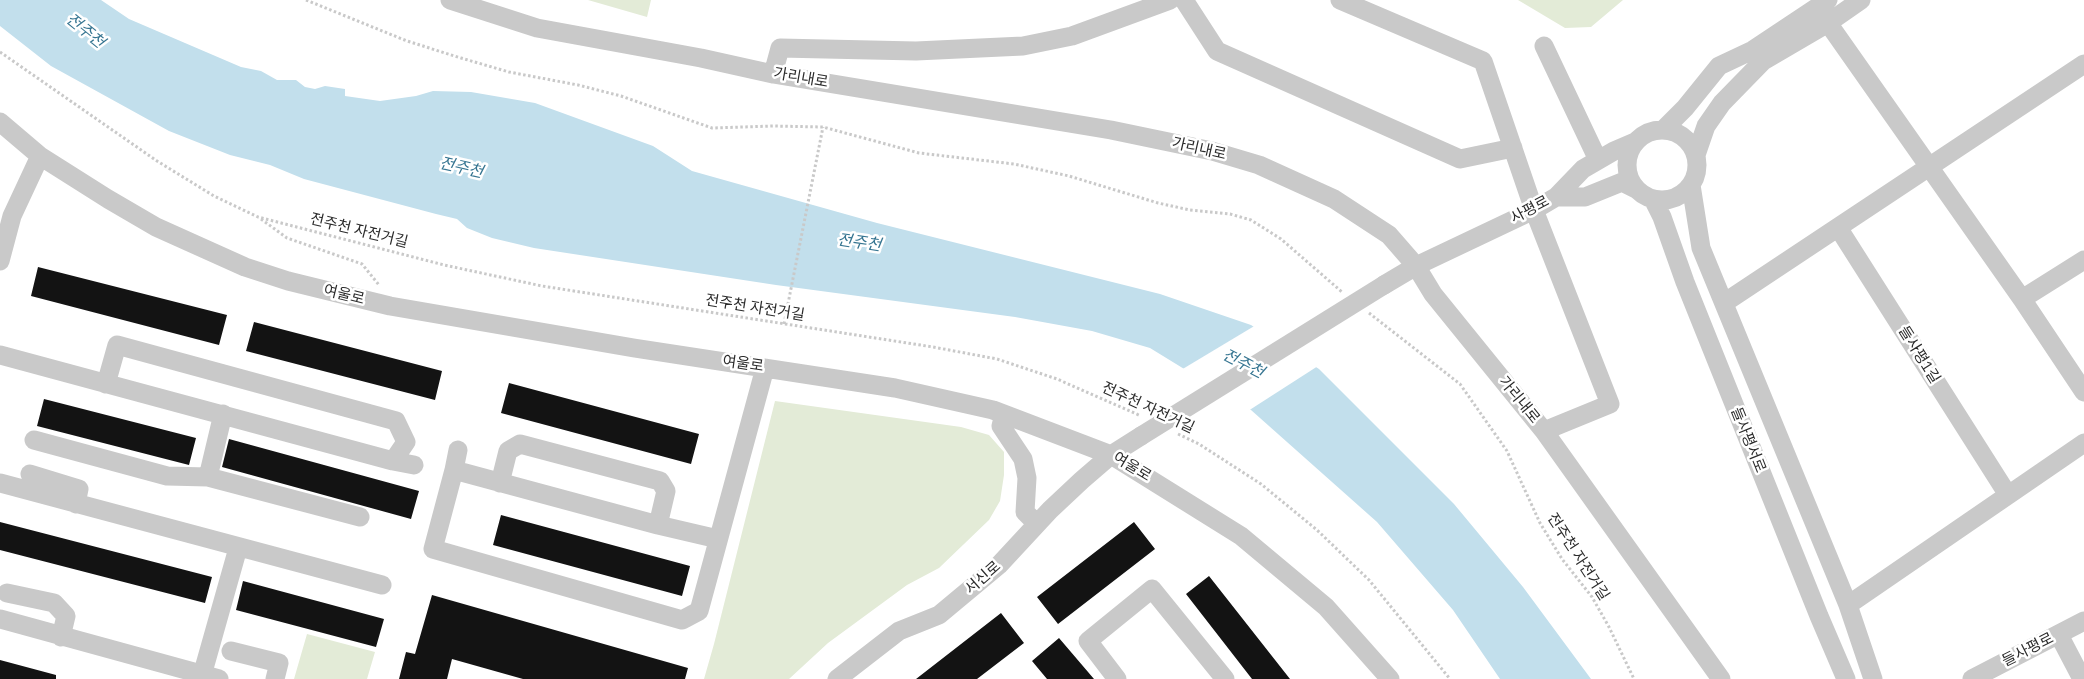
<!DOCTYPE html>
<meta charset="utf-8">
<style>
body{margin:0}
canvas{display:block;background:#fff}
</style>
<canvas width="2084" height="679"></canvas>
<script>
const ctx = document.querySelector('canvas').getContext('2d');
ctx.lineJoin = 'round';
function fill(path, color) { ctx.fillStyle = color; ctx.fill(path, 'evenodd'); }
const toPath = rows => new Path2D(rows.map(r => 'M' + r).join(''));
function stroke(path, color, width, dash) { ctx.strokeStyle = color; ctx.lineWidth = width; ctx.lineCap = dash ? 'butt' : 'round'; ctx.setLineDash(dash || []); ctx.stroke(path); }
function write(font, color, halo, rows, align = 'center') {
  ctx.font = font + ' "IBM Plex Sans","Noto Sans KR",sans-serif'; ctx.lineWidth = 5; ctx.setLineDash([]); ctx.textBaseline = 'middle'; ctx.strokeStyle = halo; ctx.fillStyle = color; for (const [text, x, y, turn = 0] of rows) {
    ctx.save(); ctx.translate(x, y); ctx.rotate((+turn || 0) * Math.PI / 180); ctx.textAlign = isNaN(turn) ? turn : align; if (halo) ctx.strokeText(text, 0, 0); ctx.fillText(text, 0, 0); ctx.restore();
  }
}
const green = toPath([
 [588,0,651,0,647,17],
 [1518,0,1623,0,1591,27,1565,28],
 [775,401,961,427,989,435,1004,452,1004,475,1000,501,989,520,939,568,907,585,828,643,789,679,704,679,714,644],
 [307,634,375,652,367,679,294,679]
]);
const water = toPath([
 [0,0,101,0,129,19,241,67,261,71,277,80,296,80,305,87,315,89,325,86,345,89,345,96,380,101,416,96,433,91,471,92,535,103,653,146,692,171,877,223,1160,294,1251,325,1319,369,1454,504,1523,587,1591,679,1500,679,1453,610,1377,522,1251,410,1150,348,1092,331,1015,317,776,285,534,248,492,238,467,228,457,219,436,214,304,179,270,165,230,155,169,131,51,66,0,26]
]);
const pier = toPath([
 [1256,325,1318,366,1248,411,1181,370]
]);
const building = toPath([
 [38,267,227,315,219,345,31,296],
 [254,322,442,371,435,400,246,351],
 [509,383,699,434,691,464,501,413],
 [44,399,196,438,189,465,37,426],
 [229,439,419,491,411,519,222,467],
 [501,515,690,566,682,596,493,545],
 [0,522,212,577,205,603,0,550],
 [1134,522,1155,549,1058,624,1037,597],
 [1209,576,1290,679,1252,679,1186,594],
 [243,581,384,619,376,647,236,610],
 [432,595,688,668,685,679,523,679,452,659,447,679,399,679,406,652,415,654],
 [1001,613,1024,643,977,679,916,679],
 [1059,638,1094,679,1047,679,1032,661],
 [0,660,56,675,56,679,0,679]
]);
const path = toPath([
 [306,0,407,41,461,58,509,72,578,85,621,96,712,128,774,126,823,127,919,153,1014,164,1069,176,1158,203,1190,210,1230,214,1251,220,1281,239,1342,292],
 [0,52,157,161,214,196,258,217,444,265,542,286,933,347,997,359,1057,379,1141,416],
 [261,219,287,238,362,264,379,285],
 [1369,313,1460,384,1507,451,1540,523,1562,559,1592,597,1609,627,1634,679],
 [784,324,823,127],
 [1178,434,1199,444,1261,484,1317,530,1369,580,1450,679]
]);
const minor = toPath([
 [450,0,537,28,701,58,773,74,1111,130,1212,151,1259,165,1334,199,1389,235,1416,266,1433,294,1544,431,1721,679],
 [1184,0,1217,51,1460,159,1513,148],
 [1340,0,1483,61,1534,210,1610,404,1544,431],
 [1828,23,2022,299,2084,392],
 [1544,46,1598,160],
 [773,74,780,48,916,51,1023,46,1072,36,1170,0],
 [0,122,40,156,108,199,156,227,245,267,288,281,390,306,634,348,895,388,993,410,1111,455,1241,536,1326,607,1390,679],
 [1664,129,1685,108,1719,66,1753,50,1828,0],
 '1627 165a35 35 0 1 1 70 0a35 35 0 1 1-70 0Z',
 [1696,155,1706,126,1722,103,1763,61,1828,23,1861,0],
 [1691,185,1701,248,1848,605,1873,679],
 [1556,197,1585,197,1622,182,1636,189],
 [1653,199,1662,217,1685,282,1819,616,1846,679],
 [1839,229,2008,495],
 [0,261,12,216,40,156],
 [1384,285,1416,266,1534,210,1556,197,1583,169,1614,151,1635,142],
 [2022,299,2084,260],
 [1724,303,2084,64],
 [0,355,393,461,414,465],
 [106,384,117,345,396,421,406,442,393,461],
 [223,414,208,477,360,517],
 [1004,414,1001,426,1023,459,1027,478,1025,512,1037,524],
 [34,440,167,476,208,477],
 [458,450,454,470,658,525,718,539],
 [454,470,433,549,682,620,699,611,765,368],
 [30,474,79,489,76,504],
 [0,483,382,585],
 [500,483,508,451,520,444,660,481,666,491,658,525],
 [7,593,54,603,66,616,61,637],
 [1848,605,2084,443],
 [0,619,219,679],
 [2059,635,2082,679],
 [231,651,279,663,275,679],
 [201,679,238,548],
 [837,679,899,631,939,615,999,565,1050,510,1082,480,1111,455,1141,436],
 [1117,679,1088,641,1152,589,1225,679],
 [1972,679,2084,621]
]);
const minorBridge = toPath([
 [1141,436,1384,285]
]);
const streetNames = [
 ["가리내로",801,78,10],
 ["가리내로",1199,149,13],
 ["사평로",1530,210,-28],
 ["전주천 자전거길",359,231,14],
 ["여울로",344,295,14],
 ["전주천 자전거길",755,308,9],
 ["들사평1길",1919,355,58],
 ["여울로",743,364,8],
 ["가리내로",1519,400,51],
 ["전주천 자전거길",1148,408,25],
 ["들사평서로",1748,440,68],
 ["여울로",1132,467,31],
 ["전주천 자전거길",1578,557,57],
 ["서신로",983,578,-41],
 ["들사평로",2028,650,-27]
];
const waterNames = [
 ["전주천",85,31,39],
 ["전주천",461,168,13],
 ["전주천",859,243,8],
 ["전주천",1243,364,27]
];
fill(green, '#e3ebd7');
fill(water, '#c2dfec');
fill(pier, '#fff');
fill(building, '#131313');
stroke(path, '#c9c9c9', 3, [2.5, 2.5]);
stroke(minor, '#c9c9c9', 19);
stroke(minorBridge, '#c9c9c9', 19);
write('15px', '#2c2c2c', '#fff', streetNames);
write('italic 16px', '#367591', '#fff', waterNames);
</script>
